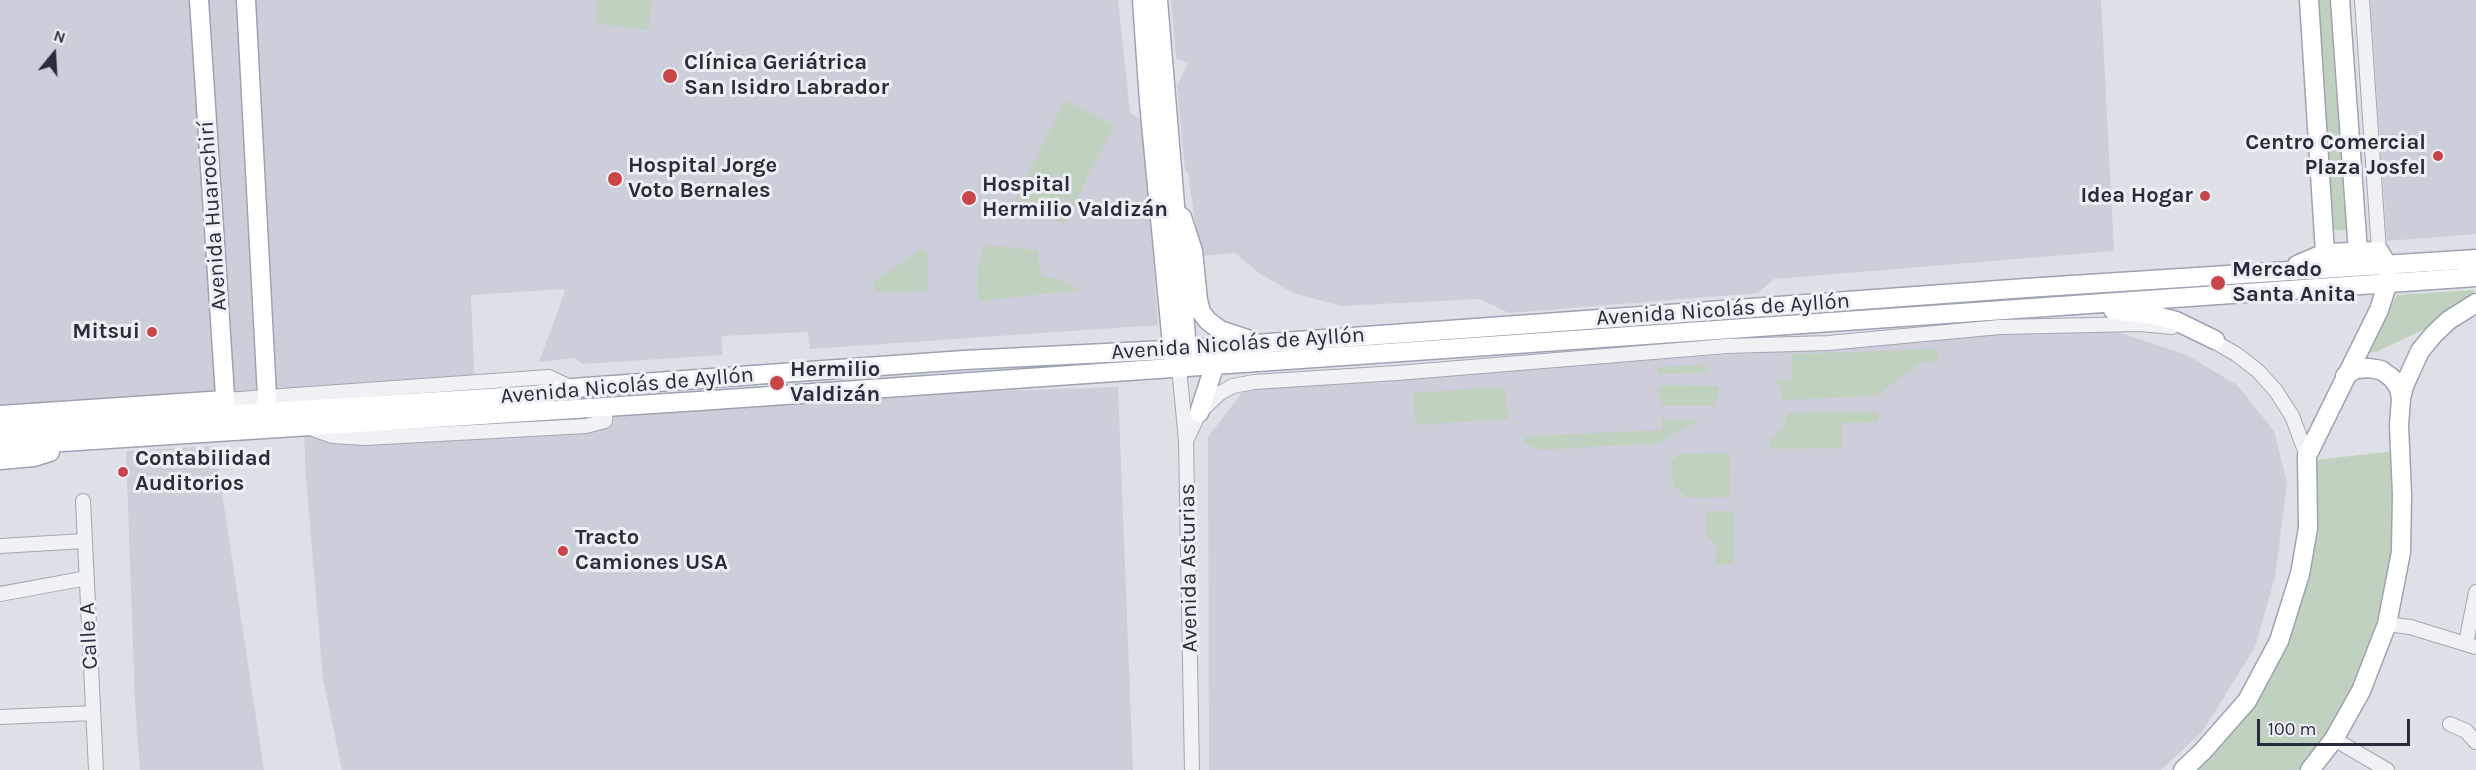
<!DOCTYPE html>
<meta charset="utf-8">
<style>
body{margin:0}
#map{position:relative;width:2476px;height:770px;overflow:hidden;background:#dee0e7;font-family:Karla,sans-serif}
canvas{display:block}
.north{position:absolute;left:24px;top:24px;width:60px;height:60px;-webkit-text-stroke:4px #edeff5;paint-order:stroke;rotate:18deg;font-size:16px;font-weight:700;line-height:24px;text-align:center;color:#282d3d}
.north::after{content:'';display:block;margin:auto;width:21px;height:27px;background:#282d3d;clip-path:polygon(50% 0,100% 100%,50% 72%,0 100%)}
.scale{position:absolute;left:2257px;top:719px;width:153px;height:27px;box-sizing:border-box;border:3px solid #282d3d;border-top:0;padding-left:8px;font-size:18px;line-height:21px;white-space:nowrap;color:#282d3d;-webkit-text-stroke:4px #edeff5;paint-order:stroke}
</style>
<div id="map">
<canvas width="2476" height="770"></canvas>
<div class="north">N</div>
<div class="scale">100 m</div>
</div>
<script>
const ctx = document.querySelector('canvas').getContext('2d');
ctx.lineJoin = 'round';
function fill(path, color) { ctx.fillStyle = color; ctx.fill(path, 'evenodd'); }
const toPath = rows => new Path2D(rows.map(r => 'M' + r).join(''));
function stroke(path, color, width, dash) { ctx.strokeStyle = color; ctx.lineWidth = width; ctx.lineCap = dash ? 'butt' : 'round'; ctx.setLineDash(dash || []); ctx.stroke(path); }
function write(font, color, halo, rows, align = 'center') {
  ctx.font = font + ' Karla,sans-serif'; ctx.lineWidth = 6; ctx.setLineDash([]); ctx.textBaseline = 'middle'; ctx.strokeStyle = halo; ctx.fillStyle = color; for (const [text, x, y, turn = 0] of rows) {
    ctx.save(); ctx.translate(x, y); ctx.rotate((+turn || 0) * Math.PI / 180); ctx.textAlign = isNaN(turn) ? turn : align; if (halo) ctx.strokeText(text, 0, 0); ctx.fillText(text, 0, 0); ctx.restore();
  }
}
const built = toPath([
 [0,0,1118,0,1130,113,1143,120,1158,325,810,349,808,332,721,336,723,355,582,364,575,358,539,362,565,291,563,289,471,295,474,371,494,408,1118,387,1133,770,342,770,323,679,306,478,302,391,0,409],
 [1171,0,2101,0,2114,251,1774,279,1758,293,1509,313,1480,299,1341,306,1293,293,1259,273,1235,253,1200,256,1188,173,1185,171,1177,86,1188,63,1176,58],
 [2370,0,2476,0,2476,234,2387,241],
 [2102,327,2187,355,2237,385,2274,431,2287,483,2275,577,2255,647,2202,732,2161,770,1209,770,1208,437,1244,390],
 [215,446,264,770,140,770,135,701,126,451]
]);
const green = toPath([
 [597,0,652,0,648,30,595,23],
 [2317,0,2331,0,2347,230,2333,230],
 [1065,100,1114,125,1064,224,1015,200],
 [985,245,1037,250,1042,277,1054,278,1079,290,980,301,977,286,979,261],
 [922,249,928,254,927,291,875,292,874,282],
 [2474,290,2473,297,2435,324,2376,352,2363,353,2397,295],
 [1938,349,1939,361,1921,362,1877,396,1783,400,1780,387,1775,381,1792,380,1791,354],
 [1706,365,1707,373,1658,374,1658,367],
 [1662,385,1719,386,1715,406,1661,406,1658,390],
 [1505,387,1508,419,1416,425,1413,393],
 [1878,412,1878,422,1842,423,1842,448,1770,449,1770,440,1783,427,1788,413],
 [1662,419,1698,420,1658,443,1541,450,1523,443,1526,436,1662,430],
 [2395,451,2394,556,2383,625,2354,693,2308,770,2192,770,2257,699,2288,645,2311,568,2317,500,2315,460],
 [1730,453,1731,497,1687,498,1673,485,1672,461,1679,454],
 [1707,511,1733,511,1733,565,1716,565,1716,545,1707,537]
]);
const minor = toPath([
 [2362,0,2379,251],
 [2208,338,2236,354,2258,371,2276,391,2292,416,2307,456],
 [1179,367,1186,441,1192,770],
 [225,400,549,377,572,388],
 [310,428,332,436,365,438,586,426,605,421,606,406],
 [1186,441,1199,413,1220,393,1233,386,1254,382,1397,373,1727,346,1828,343,2000,327,2141,324,2172,327],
 [83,501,96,770],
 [0,546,85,541],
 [0,594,87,578],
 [2387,624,2410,627,2476,647],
 [2466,643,2476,592],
 [0,717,93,713],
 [2450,724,2466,731,2476,742],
 [2334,739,2387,770]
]);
const major = toPath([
 [199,0,227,426],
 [246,0,267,396,264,412,265,422],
 [1142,0,1149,102,1171,334,1172,350,1176,359],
 [1158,0,1187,349,1182,360],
 [2309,0,2325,253],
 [2340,0,2358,252],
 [1182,217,1193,251,1198,300,1201,312,1208,321,1220,330,1250,340],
 [2113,310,2153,315,2176,321,2215,340],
 [2345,376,2356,369,2369,368,2381,370,2392,378,2399,388,2401,399],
 [1199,413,1215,364],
 [0,415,225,400],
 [0,429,536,395,572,388,964,360,1187,349,2026,288,2476,259],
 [0,446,699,401,2476,277],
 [0,460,34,457,50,452],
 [2183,770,2203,751,2247,701,2279,641,2300,574,2308,528,2307,456,2379,310,2388,282,2387,264,2379,251,2325,253,2297,265],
 [2310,770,2334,739,2361,691,2387,624,2401,552,2402,495,2399,425,2401,399,2404,386,2420,351,2434,334,2449,320,2476,303]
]);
const markers = [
 [670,76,8,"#c9454a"],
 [2438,156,6,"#c9454a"],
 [615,179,8,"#c9454a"],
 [2205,196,6,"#c9454a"],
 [969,198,8,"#c9454a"],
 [2218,283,8,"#c9454a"],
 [152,332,6,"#c9454a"],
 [777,383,8,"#c9454a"],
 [123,472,6,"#c9454a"],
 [563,551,6,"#c9454a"]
];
const poiNames = [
 ["Clínica Geriátrica",684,63],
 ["San Isidro Labrador",684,88],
 ["Centro Comercial",2426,143,"right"],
 ["Plaza Josfel",2426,168,"right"],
 ["Hospital Jorge",628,166],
 ["Voto Bernales",628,191],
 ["Hospital",982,185],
 ["Hermilio Valdizán",982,210],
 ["Idea Hogar",2193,196,"right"],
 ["Mercado",2232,270],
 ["Santa Anita",2232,295],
 ["Mitsui",140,332,"right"],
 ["Hermilio",790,370],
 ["Valdizán",790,395],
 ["Contabilidad",135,459],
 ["Auditorios",135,484],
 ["Tracto",575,538],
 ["Camiones USA",575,563]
];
const streetNames = [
 ["Avenida Huarochirí",213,216,-94],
 ["Avenida Nicolás de Ayllón",1723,310,-4],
 ["Avenida Nicolás de Ayllón",1238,344,-4],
 ["Avenida Nicolás de Ayllón",627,386,-5],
 ["Avenida Asturias",1189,568,-91],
 ["Calle A",89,636,-93]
];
fill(built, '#cccfd9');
fill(green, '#c1d1bf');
stroke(minor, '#a4a7b1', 16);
stroke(major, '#9da3b2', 21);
stroke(minor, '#f0f1f5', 14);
stroke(major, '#fff', 18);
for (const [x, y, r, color] of markers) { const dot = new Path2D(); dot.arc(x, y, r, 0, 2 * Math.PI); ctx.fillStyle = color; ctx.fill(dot); stroke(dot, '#edeff5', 2); }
write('bold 22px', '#282d3d', '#edeff5', poiNames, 'left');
write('22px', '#282d3d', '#edeff5', streetNames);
</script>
